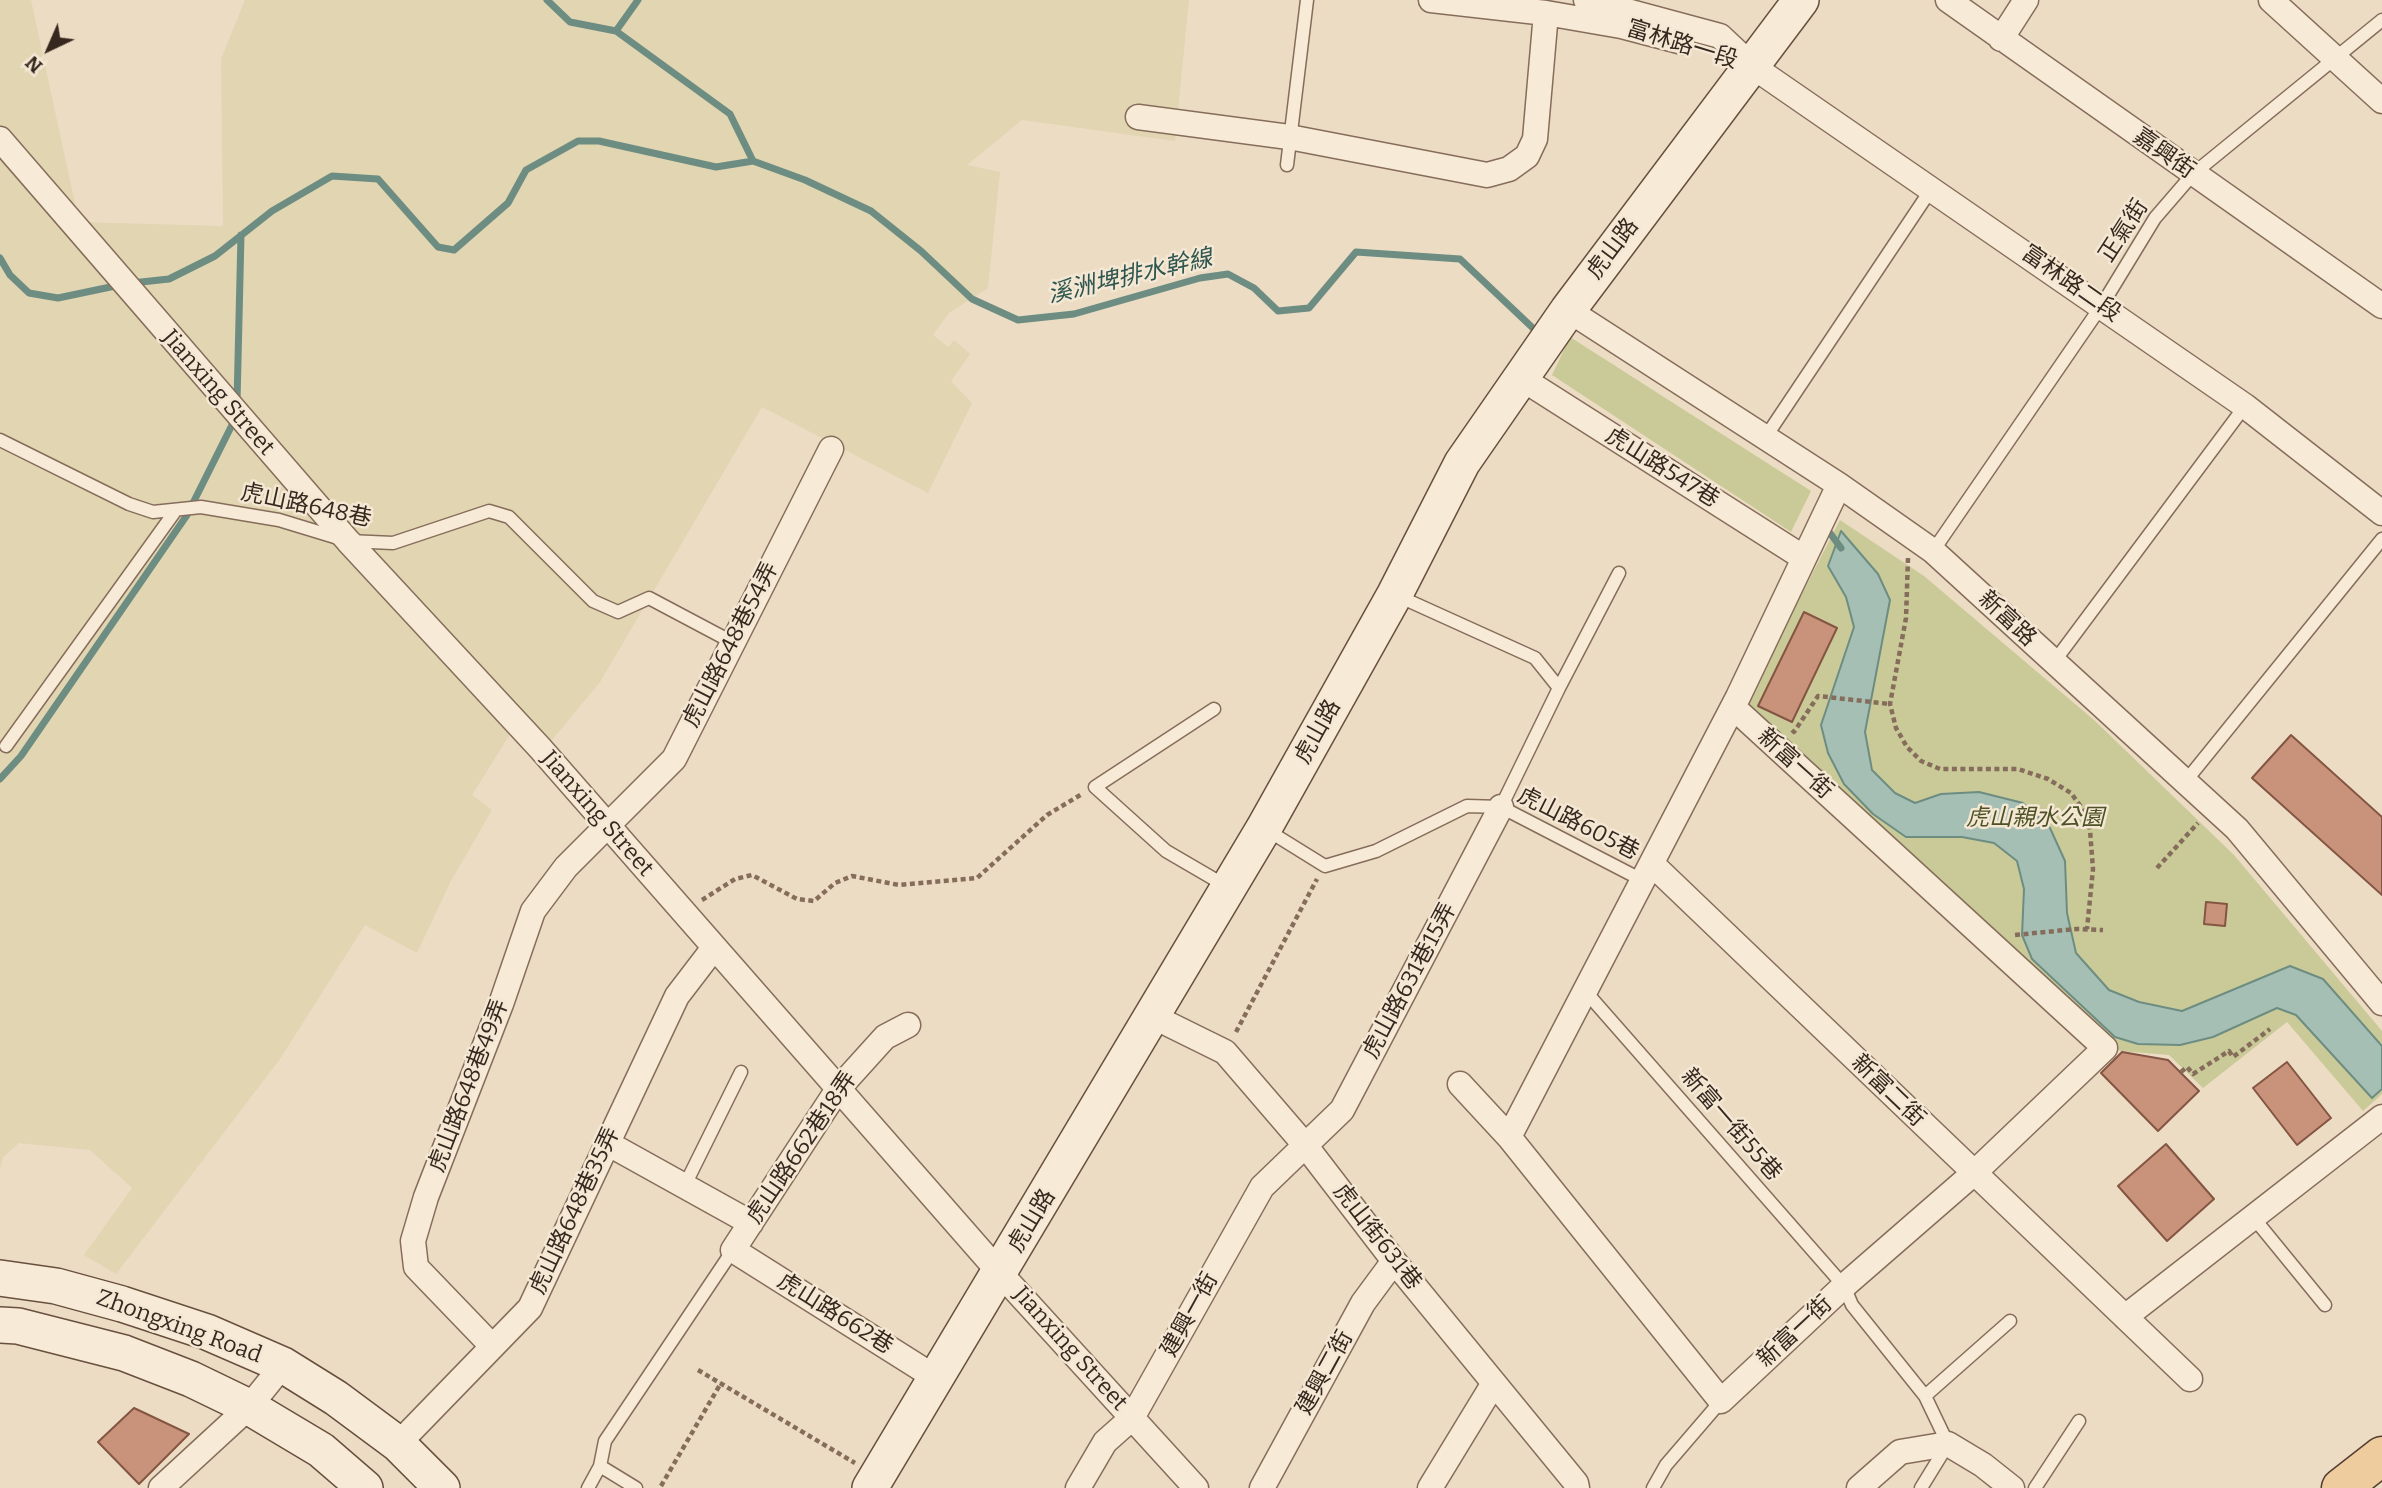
<!DOCTYPE html>
<meta charset="utf-8">
<style>
body{margin:0}
#map{position:relative;width:2382px;height:1488px;overflow:hidden;background:#ecdcc4;font-family:Bitter,serif}
canvas{display:block}
.north{position:absolute;left:14px;top:14px;width:70px;height:70px;-webkit-text-stroke:5px #f4e7d3;paint-order:stroke;rotate:224deg;font-size:19px;font-weight:700;line-height:28px;text-align:center;color:#37281f}
.north::after{content:'';display:block;margin:auto;width:24px;height:32px;background:#37281f;clip-path:polygon(50% 0,100% 100%,50% 72%,0 100%)}
</style>
<div id="map">
<canvas width="2382" height="1488"></canvas>
<div class="north">N</div>
</div>
<script>
const ctx = document.querySelector('canvas').getContext('2d');
ctx.lineJoin = 'round';
function fill(path, color) { ctx.fillStyle = color; ctx.fill(path, 'evenodd'); }
const toPath = rows => new Path2D(rows.map(r => 'M' + r).join(''));
function stroke(path, color, width, dash) { ctx.strokeStyle = color; ctx.lineWidth = width; ctx.lineCap = dash ? 'butt' : 'round'; ctx.setLineDash(dash || []); ctx.stroke(path); }
function write(font, color, halo, rows, align = 'center') {
  ctx.font = font + ' Bitter,"Noto Sans TC",serif'; ctx.lineWidth = 5; ctx.setLineDash([]); ctx.textBaseline = 'middle'; ctx.strokeStyle = halo; ctx.fillStyle = color; for (const [text, x, y, turn = 0] of rows) {
    ctx.save(); ctx.translate(x, y); ctx.rotate((+turn || 0) * Math.PI / 180); ctx.textAlign = isNaN(turn) ? turn : align; if (halo) ctx.strokeText(text, 0, 0); ctx.fillText(text, 0, 0); ctx.restore();
  }
}
const farmland = toPath([
 [0,0,31,0,79,222,223,226,221,59,245,0,1189,0,1175,141,1022,120,967,165,1000,172,988,288,949,313,933,335,948,347,954,340,970,354,951,381,972,403,928,493,762,407,600,682,552,740,517,723,472,795,492,810,451,881,417,953,365,925,280,1059,116,1274,84,1255,132,1188,90,1150,19,1143,3,1157,0,1169]
]);
const green = toPath([
 [1570,337,1811,491,1791,532,1552,375],
 [1840,520,1924,576,2094,720,2234,855,2382,1031,2382,1094,2363,1111,2287,1022,2203,1088,2169,1055,2120,1051,1745,704]
]);
const water = toPath([
 [1841,531,1878,574,1890,600,1865,732,1872,770,1895,793,1915,803,1941,794,1979,792,2023,803,2050,828,2065,861,2067,913,2076,953,2109,990,2139,1002,2182,1011,2290,966,2323,979,2382,1046,2382,1089,2372,1098,2296,1015,2277,1008,2213,1037,2180,1045,2138,1044,2115,1037,2032,959,2022,935,2024,889,2017,861,1994,843,1962,837,1906,837,1873,814,1844,784,1828,753,1821,725,1854,627,1846,597,1828,566,1841,531]
]);
const stream = toPath([
 [547,0,570,22,616,31,730,114,753,161],
 [616,31,638,0],
 [0,258,10,275,29,293,58,298,120,285],
 [132,283,169,279,215,256,272,211,332,176,378,179,438,247,454,250,508,203,526,170,578,141,599,141,716,167,753,161,805,180,871,211,921,251,972,299,1018,320,1074,314,1200,278,1228,274,1254,288,1278,311,1309,308,1356,252,1460,259,1536,331],
 [237,402,241,235],
 [1827,529,1841,548],
 [0,779,21,756,187,515,236,417]
]);
const building = toPath([
 [1804,612,1837,628,1792,722,1758,706,1804,612],
 [2291,735,2382,817,2382,895,2252,778,2291,735],
 [2206,902,2227,904,2225,926,2204,924,2206,902],
 [2122,1052,2168,1060,2199,1091,2158,1131,2101,1073,2122,1052],
 [2287,1062,2331,1118,2297,1145,2253,1088,2287,1062],
 [2166,1144,2214,1199,2167,1241,2118,1186,2166,1144],
 [134,1408,189,1434,139,1484,98,1442,134,1408]
]);
const path = toPath([
 [1908,558,1906,618,1890,704,1896,728,1907,747,1921,761,1940,769,2018,769,2048,779,2071,793,2087,815,2090,830,2093,869,2087,929],
 [1792,730,1794,732,1818,696,1890,704],
 [2157,868,2198,823],
 [702,900,735,879,752,875,797,899,814,901,835,883,852,876,899,885,977,878,1047,815,1082,794],
 [2015,935,2076,929,2103,930],
 [1236,1032,1317,879],
 [2181,1072,2187,1067,2193,1074,2229,1051,2233,1057,2270,1029],
 [698,1370,855,1463],
 [661,1486,721,1383]
]);
const lane = toPath([
 [1287,165,1307,0],
 [1765,438,1932,188],
 [0,440,129,504,153,512,201,507,279,520,348,541,393,543,489,511,509,517,593,601,618,612,649,598,732,642],
 [1933,551,2102,305,2155,218,2193,174,2382,20],
 [1398,596,1535,658,1559,688,1501,807],
 [2054,662,2245,406],
 [1559,688,1619,573],
 [1214,709,1095,787,1166,851,1226,886],
 [6,746,176,510],
 [2185,782,2382,539],
 [1267,830,1325,866,1376,851,1467,806,1501,807,1644,881],
 [1586,992,1844,1286,1852,1305,1925,1396,1948,1444,1921,1488],
 [685,1185,741,1072],
 [2253,1217,2325,1305],
 [1925,1396,2010,1321],
 [588,1488,600,1466],
 [636,1488,600,1466,605,1441,733,1250],
 [1653,1488,1666,1465,1721,1401],
 [2035,1488,2079,1421]
]);
const street = toPath([
 [1431,0,1546,13,1621,26,1682,42],
 [1586,0,1720,36,1752,66,2245,406,2382,513],
 [1948,0,2382,306],
 [2271,0,2382,101],
 [2001,39,2026,0],
 [1138,117,1289,137,1487,175,1509,169,1527,156,1535,139,1546,13],
 [0,139,348,541,540,748,1000,1273,1196,1488],
 [1568,310,1839,485,1933,551,2237,829,2382,1003],
 [1521,378,1804,558],
 [1652,864,2190,1379],
 [1152,1016,1225,1052,1305,1145,1394,1261,1576,1483,1577,1488],
 [908,1025,885,1037,838,1089,733,1250,936,1378],
 [1460,1084,1509,1137,1721,1401,1844,1286,1974,1173,2105,1048,1733,707],
 [1509,1137,1738,697,1839,485],
 [607,1143,751,1223],
 [2125,1317,2382,1117],
 [492,1346,416,1267,413,1241,426,1197,501,1004,533,911,566,867,674,759,831,449],
 [398,1444,530,1308,677,996,713,949],
 [161,1488,249,1407,283,1365],
 [1078,1488,1105,1442,1132,1418,1262,1187,1342,1110,1501,807],
 [1262,1488,1363,1303,1394,1261],
 [1430,1488,1494,1383],
 [1859,1488,1900,1452,1948,1444,1983,1465,2012,1488]
]);
const secondary = toPath([
 [0,1278,56,1286,122,1304,207,1332,283,1365,336,1398,398,1444,442,1488],
 [0,1325,18,1326,124,1353,191,1379,249,1407,321,1450,365,1488],
 [870,1488,1264,828,1395,594,1462,463,1568,310,1801,0]
]);
const primary = toPath([
 [2341,1488,2382,1456]
]);
const streetNames = [
 ["富林路一段",1682,45,17],
 ["嘉興街",2164,154,35],
 ["正氣街",2124,231,-57],
 ["虎山路",1613,249,-53],
 ["富林路二段",2071,284,35],
 ["Jianxing Street",218,393,49],
 ["虎山路547巷",1662,468,32],
 ["虎山路648巷",306,506,12],
 ["新富路",2007,619,43],
 ["虎山路648巷54弄",731,645,-63],
 ["虎山路",1318,732,-61],
 ["新富一街",1795,764,42],
 ["Jianxing Street",597,814,49],
 ["虎山路605巷",1578,824,27],
 ["虎山路631巷15弄",1410,981,-62],
 ["虎山路648巷49弄",469,1086,-69],
 ["新富二街",1888,1091,44],
 ["新富一街55巷",1731,1125,49],
 ["虎山路662巷18弄",802,1148,-56],
 ["虎山路648巷35弄",575,1211,-65],
 ["虎山路",1032,1221,-59],
 ["虎山街631巷",1377,1237,52],
 ["虎山路662巷",835,1314,32],
 ["建興一街",1190,1315,-61],
 ["Zhongxing Road",179,1327,20],
 ["新富一街",1795,1332,-43],
 ["Jianxing Street",1070,1349,48],
 ["建興二街",1325,1373,-61]
];
const parkNames = [
 ["虎山親水公園",2035,819]
];
const waterNames = [
 ["溪洲埤排水幹線",1130,277,-13]
];
fill(farmland, '#e1d5b2');
fill(green, '#c9ca98');
fill(water, '#a6bfb5');
stroke(water, '#6d8d82', 2);
stroke(stream, '#6d8d82', 7);
fill(building, '#c9937b');
stroke(building, '#845542', 2);
stroke(lane, '#866d5b', 15);
stroke(street, '#866d5b', 27);
stroke(secondary, '#684f3e', 38);
stroke(primary, '#543c2f', 41);
stroke(path, '#866d5b', 4.5, [5, 3.5]);
stroke(lane, '#f7ead7', 12);
stroke(street, '#f7ead7', 24);
stroke(secondary, '#f7ead7', 35);
stroke(primary, '#eecc9d', 38);
write('23px', '#37281f', '#f4e7d3', streetNames);
write('italic 23px', '#4c5226', '#f4e7d3', parkNames);
write('italic 24px', '#2e564f', '#f4e7d3', waterNames);
</script>
